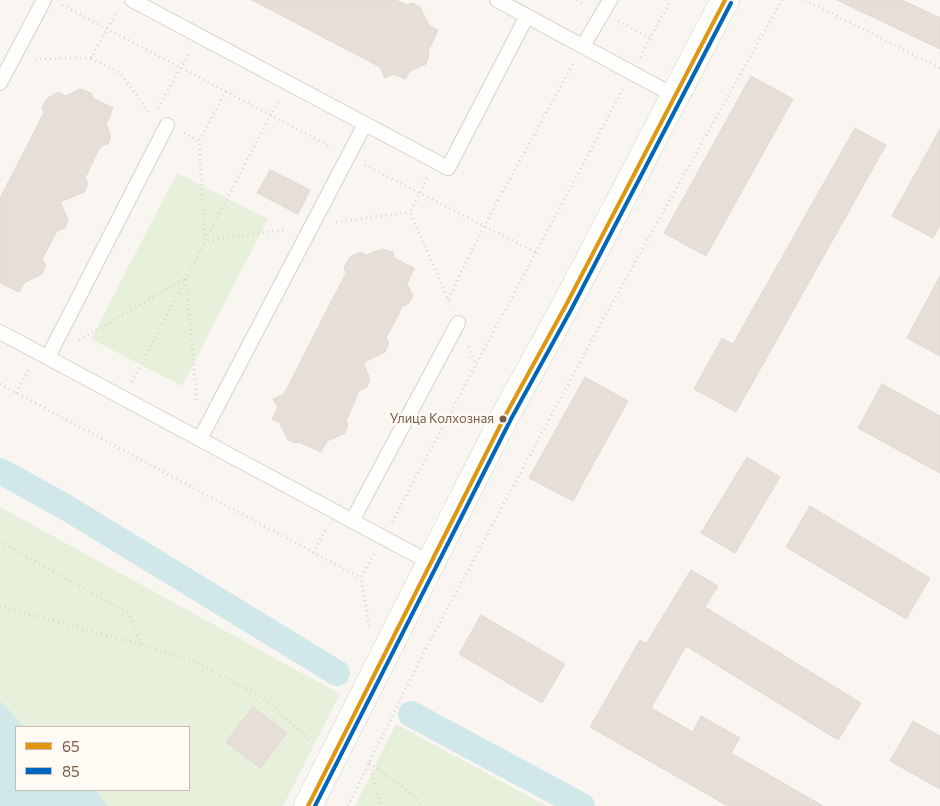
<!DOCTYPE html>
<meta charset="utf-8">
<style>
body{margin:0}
#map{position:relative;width:940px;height:806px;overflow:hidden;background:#f9f5f0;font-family:Commissioner,sans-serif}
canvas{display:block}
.legend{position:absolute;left:15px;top:726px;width:175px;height:65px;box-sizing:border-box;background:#fffaf3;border:1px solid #cabbb1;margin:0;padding:6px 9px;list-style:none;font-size:15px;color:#7a5c4d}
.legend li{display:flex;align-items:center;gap:10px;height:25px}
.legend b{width:25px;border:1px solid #cabbb1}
</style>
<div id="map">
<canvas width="940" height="806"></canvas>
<ul class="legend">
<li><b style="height:6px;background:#de970f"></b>65</li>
<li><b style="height:6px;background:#0065bd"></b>85</li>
</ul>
</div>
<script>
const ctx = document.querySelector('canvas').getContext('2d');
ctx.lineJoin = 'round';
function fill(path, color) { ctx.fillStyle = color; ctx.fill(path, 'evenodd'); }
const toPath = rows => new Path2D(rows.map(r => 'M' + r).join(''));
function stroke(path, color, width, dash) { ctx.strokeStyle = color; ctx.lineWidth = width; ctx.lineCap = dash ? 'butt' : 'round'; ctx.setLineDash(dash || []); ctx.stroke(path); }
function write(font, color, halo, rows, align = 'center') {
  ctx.font = font + ' Commissioner,sans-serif'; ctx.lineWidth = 4.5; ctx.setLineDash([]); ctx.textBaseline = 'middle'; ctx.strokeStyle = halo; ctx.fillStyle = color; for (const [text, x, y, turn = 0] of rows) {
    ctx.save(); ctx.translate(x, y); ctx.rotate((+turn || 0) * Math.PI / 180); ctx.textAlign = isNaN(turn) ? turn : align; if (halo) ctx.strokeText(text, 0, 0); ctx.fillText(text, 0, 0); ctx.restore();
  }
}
const green = toPath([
 [177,173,268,219,182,386,91,339],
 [0,507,340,694,283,806,0,806],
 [16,727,189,727,189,790,16,790],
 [396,724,547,806,355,806]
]);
const water = toPath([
 [0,701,25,727,16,727,16,790,96,790,107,806,0,806]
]);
const canal = toPath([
 [0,471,67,508,337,673],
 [411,714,582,806]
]);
const building = toPath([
 [252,0,396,0,407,5,412,3,420,7,429,25,438,30,428,52,429,56,426,64,410,71,405,79,394,74,385,78,380,67,252,0],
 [837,0,902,0,940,18,940,49,837,0],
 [751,76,793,99,706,256,664,233,751,76],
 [80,89,91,93,93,98,113,108,106,124,111,136,108,144,100,147,85,178,88,183,84,192,60,202,68,219,65,228,57,231,42,259,46,265,42,274,24,283,19,292,0,283,0,198,44,113,42,107,48,98,58,92,66,96,80,89],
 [855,128,886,145,736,412,694,389,722,338,733,344,855,128],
 [940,129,940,225,933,238,892,216,940,129],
 [270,170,310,190,298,214,257,193,270,170],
 [382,249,393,252,394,258,414,268,407,284,413,296,409,303,402,307,396,319,386,338,389,343,385,352,363,363,370,379,367,387,359,391,346,421,348,425,344,434,327,441,321,452,299,442,295,443,288,440,280,423,272,419,278,407,273,399,284,394,346,273,344,267,350,257,360,252,367,255,382,249],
 [940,276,940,356,907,338,940,276],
 [585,377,628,401,573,501,529,478,585,377],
 [882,384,940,416,940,473,858,428,882,384],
 [747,457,780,477,735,553,701,533,747,457],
 [810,506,930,578,906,619,786,547,810,506],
 [691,570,718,586,705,607,861,703,838,740,686,646,651,708,693,732,701,716,740,738,731,753,823,806,728,806,590,727,640,640,646,644,691,570],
 [481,615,565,664,542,703,459,654,481,615],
 [253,707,287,733,260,768,226,742,253,707],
 [913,721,940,736,940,789,890,761,913,721]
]);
const path = toPath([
 [577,0,585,5],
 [805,0,940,68],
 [62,5,331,147],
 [618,21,650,38],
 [640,57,671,0],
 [91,58,120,73,151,115],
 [35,59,91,58,117,11],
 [226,91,199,141,205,241,287,229],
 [158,108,189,53],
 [184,133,199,141],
 [365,165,535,252],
 [427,178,410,212,451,306],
 [336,222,410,212],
 [448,299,484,226,574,62],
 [79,340,186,278,197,403],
 [468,347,476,364],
 [132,382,279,99],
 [0,384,361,578],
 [16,393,29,369],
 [392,522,623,89],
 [0,542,128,613,142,645,195,662,262,697,311,741],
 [313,553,327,527],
 [0,606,142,645],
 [369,626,361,578,374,554],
 [369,763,403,787,424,806],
 [369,764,381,806],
 [348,806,421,658,601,323,782,0]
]);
const lane = toPath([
 [132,0,448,168,527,16],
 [497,0,675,96],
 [583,46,610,0],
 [0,83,44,0],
 [0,332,429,562],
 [48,357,167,125],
 [200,439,365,124],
 [352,521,458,323]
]);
const secondary = toPath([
 [308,806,505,416,566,305,725,0]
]);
const bus1 = toPath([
 [308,806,505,416,566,305,725,0]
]);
const bus2 = toPath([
 [315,806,511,419,572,308,731,3]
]);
const markers = [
 [503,419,4.5,"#7a5c4d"]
];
const busNames = [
 ["Улица Колхозная",494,419]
];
fill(green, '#e7f0db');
fill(water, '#d0e8ea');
stroke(canal, '#d0e8ea', 26);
fill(building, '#e6ded7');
stroke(building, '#e2d8d2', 1);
stroke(lane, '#d7d1cb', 16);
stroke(secondary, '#d9d2cb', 29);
stroke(path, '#dcd5d0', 3, [1, 4]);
stroke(lane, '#fefefd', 14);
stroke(secondary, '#fefefd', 28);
stroke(bus1, '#de970f', 4);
stroke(bus2, '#0065bd', 4);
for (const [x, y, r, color] of markers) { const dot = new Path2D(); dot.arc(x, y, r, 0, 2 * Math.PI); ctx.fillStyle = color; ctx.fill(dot); stroke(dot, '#fffaf3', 2); }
write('13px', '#7a5c4d', '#fffaf3', busNames, 'right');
</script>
